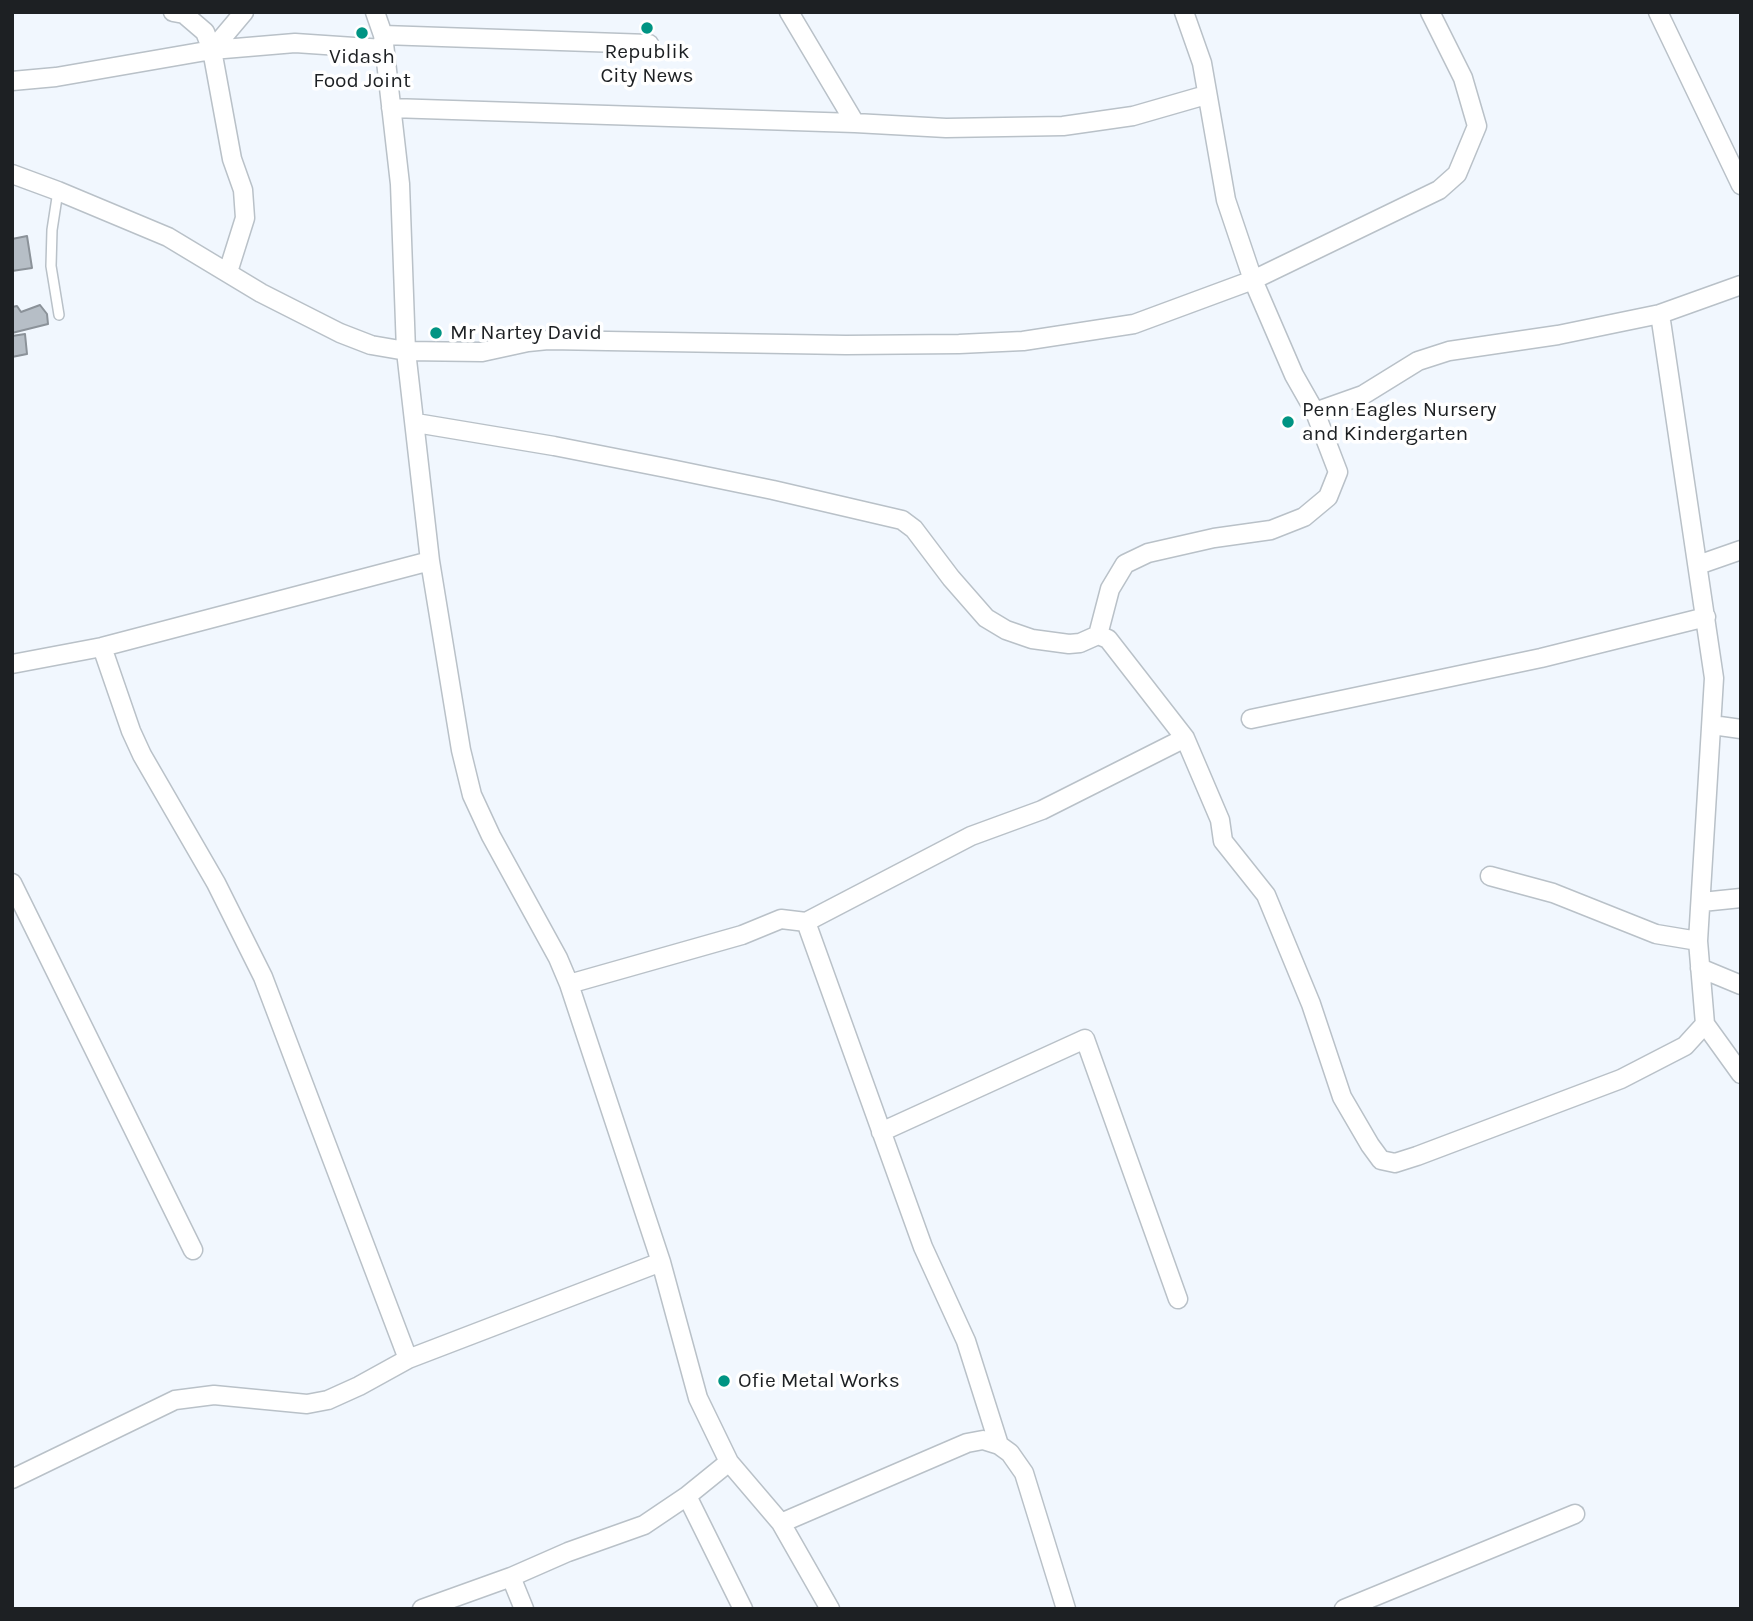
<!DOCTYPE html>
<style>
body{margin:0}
#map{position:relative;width:1753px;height:1621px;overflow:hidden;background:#f1f7fe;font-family:Karla,sans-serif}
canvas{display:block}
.frame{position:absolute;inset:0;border:14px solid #1d2023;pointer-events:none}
</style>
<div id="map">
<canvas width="1753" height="1621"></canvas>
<div class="frame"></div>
</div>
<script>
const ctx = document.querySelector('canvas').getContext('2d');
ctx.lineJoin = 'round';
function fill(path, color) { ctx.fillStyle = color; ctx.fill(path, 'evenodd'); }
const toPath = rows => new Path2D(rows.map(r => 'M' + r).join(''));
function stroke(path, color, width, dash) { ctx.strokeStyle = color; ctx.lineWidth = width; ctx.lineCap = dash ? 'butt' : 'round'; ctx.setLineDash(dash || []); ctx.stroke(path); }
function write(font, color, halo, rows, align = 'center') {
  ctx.font = font + ' Karla,sans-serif'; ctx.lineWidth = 7; ctx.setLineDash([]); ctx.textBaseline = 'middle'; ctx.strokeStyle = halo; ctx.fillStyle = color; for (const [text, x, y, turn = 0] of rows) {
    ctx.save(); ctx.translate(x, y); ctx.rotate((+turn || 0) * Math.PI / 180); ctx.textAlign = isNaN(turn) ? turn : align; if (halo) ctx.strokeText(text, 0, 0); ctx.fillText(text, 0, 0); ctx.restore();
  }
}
const building = toPath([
 [27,236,32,268,12,271,12,239,27,236],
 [40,305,47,314,48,324,12,333,12,307,17,306,21,312,40,305],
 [25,334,27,354,12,357,12,336,25,334]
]);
const lane = toPath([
 [58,191,52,230,51,266,59,315]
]);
const street = toPath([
 [173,12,184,14,205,32,212,50,232,159,243,190,245,218,228,272],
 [375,12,383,35,400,184,406,351,430,561,461,750,472,795,491,836,558,958,569,984,661,1262,698,1398,729,1462,687,1496,743,1609],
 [789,12,855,123],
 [1658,12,1741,185],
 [383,35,649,44],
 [212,50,244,12],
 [12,81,56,77,212,50,295,43,384,49],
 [391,108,855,123,946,128,1063,126,1133,116,1206,95],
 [12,174,58,191,168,237,261,293,340,333,371,345,406,351,482,352,528,342,548,340,846,345,959,344,1023,341,1134,324,1253,280,1439,190,1457,174,1477,126,1463,78,1430,12],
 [1741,285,1660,314,1714,678,1698,941,1705,1024,1741,1074],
 [1315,412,1363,395,1418,361,1449,351,1558,335,1660,314],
 [416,423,554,446,666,468,773,490,902,520,914,529,951,578,986,618,1006,630,1032,639,1069,644,1080,643,1098,635,1108,639,1185,738,1220,820,1223,841,1266,895,1311,1004,1342,1097,1370,1145,1381,1160,1395,1163,1417,1156,1621,1079,1685,1046,1705,1024],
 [1698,565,1741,550],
 [1098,635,1110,589,1125,564,1148,553,1214,538,1271,530,1304,517,1328,497,1338,472,1315,412,1294,375,1253,280,1226,200,1202,63,1184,12],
 [102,647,131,731,142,755,216,883,263,977,408,1359],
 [12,664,102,647,430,561],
 [1251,719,1541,658,1706,617],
 [1712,725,1741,729],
 [1490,876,1553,893,1656,934,1698,941],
 [12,883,193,1250],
 [1702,902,1741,898],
 [806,922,923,1247,966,1341,999,1445],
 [1700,968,1741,985],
 [569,984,742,935,781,919,806,922,971,836,1042,810,1185,738],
 [881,1132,1085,1039,1178,1299],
 [729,1462,781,1523,830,1609],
 [12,1479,175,1400,214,1395,307,1404,328,1400,359,1386,408,1359,661,1262],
 [781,1523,967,1443,983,1440,999,1445,1010,1453,1024,1473,1066,1609],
 [511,1577,524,1609],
 [422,1609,511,1577,568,1552,644,1525,687,1496],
 [1344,1609,1575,1514]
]);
const markers = [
 [647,28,7,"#009483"],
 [362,33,7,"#009483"],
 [436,333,7,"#009483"],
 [1288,422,7,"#009483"],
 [724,1381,7,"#009483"]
];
const poiNames = [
 ["Republik",647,52,"center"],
 ["City News",647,76,"center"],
 ["Vidash",362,57,"center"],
 ["Food Joint",362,81,"center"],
 ["Mr Nartey David",450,333],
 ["Penn Eagles Nursery",1302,410],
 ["and Kindergarten",1302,434],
 ["Ofie Metal Works",738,1381]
];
fill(building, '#b6bec6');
stroke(building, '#8b9299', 2);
stroke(lane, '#b9c1c8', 12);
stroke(street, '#b9c1c8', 21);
stroke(lane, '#fff', 9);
stroke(street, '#fff', 18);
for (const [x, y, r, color] of markers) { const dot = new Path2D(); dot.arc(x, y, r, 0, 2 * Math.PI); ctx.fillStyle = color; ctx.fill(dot); stroke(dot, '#fff', 2.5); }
write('21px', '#1d2023', '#fff', poiNames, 'left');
</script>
